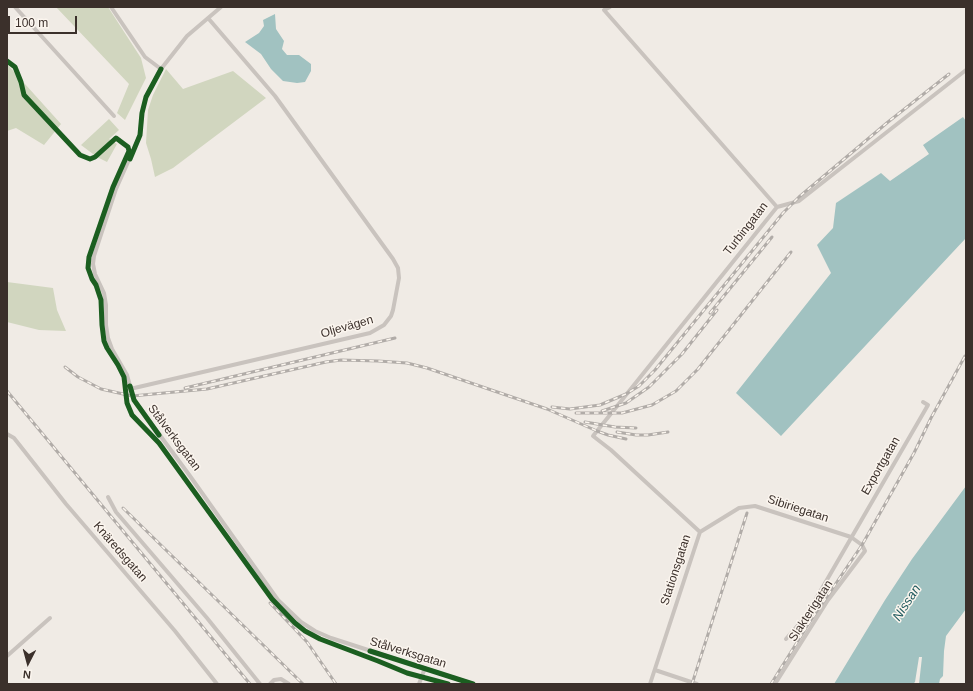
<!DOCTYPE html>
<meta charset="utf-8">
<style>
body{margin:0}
#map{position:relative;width:973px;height:691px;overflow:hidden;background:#f0ebe5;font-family:Helvetica,sans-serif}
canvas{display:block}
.frame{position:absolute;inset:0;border:8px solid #3b302b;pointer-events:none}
.north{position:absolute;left:8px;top:643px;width:40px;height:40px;-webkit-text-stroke:3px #fbf5ee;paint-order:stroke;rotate:186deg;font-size:11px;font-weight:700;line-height:16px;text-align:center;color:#3b302b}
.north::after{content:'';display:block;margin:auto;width:14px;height:18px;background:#3b302b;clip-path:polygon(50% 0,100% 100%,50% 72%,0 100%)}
.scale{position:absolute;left:8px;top:16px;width:69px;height:18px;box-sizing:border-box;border:2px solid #3b302b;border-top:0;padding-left:5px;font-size:12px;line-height:14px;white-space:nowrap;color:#3b302b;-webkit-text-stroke:3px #fbf5ee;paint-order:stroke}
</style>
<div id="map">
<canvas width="973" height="691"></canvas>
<div class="frame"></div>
<div class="north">N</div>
<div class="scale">100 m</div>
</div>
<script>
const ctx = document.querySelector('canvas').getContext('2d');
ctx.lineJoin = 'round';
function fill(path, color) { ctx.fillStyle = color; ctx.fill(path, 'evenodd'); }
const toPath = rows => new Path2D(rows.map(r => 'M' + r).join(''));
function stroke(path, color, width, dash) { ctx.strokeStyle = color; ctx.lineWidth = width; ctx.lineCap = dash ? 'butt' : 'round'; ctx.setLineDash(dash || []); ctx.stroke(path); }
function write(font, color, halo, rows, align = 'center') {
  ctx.font = font + ' Helvetica,sans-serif'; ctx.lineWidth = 3; ctx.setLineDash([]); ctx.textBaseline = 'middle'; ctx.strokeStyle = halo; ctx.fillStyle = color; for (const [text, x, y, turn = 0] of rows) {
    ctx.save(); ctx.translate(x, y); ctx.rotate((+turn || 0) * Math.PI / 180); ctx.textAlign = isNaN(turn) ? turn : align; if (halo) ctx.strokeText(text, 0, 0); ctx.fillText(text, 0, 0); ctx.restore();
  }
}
const green = toPath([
 [56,7,108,7,141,58,146,78,125,120,117,113,129,84],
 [7,64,61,124,44,145,16,128,7,131],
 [166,69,183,89,233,71,266,98,173,168,155,177,151,159,146,143,148,110,153,95],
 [109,119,119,130,109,139,117,144,107,162,97,157,81,145],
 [7,282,53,288,57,310,66,331,39,330,7,322]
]);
const water = toPath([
 [275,14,276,29,284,41,282,49,287,55,299,55,311,64,311,71,305,82,297,83,283,81,271,69,261,54,245,42,259,33,264,26,263,20],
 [963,117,966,121,966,238,781,436,736,393,831,273,817,245,833,228,836,203,881,173,890,181,929,154,923,145],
 [966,486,966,609,946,636,944,651,943,676,940,679,939,684,919,684,922,657,919,657,915,682,913,684,834,684,885,600,912,559]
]);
const minor = toPath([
 [15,7,114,116],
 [111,7,145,57,161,69,187,36,221,7],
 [610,7,604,10,777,207,593,436,611,450,700,532],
 [161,69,146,97,142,113,140,135,116,189,94,256,93,264,95,274,104,293,106,305,106,325,108,338,112,349,127,375,134,400,190,476,278,600,301,622,315,631,331,638,473,684],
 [777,207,799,201,966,70],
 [130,389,370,333,384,325,391,316,393,310,399,278,398,268,393,259,275,96,208,18],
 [7,434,14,438,66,504,175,631,217,684],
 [108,497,116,512,207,618,260,684],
 [700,532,739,508,755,506,851,537,862,545,865,551,828,600,775,684],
 [786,639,806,616,928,405,923,402],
 [7,656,50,618],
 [655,670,697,684],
 [270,684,274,680,281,679,289,684],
 [419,684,425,668],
 [650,684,700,532]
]);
const rail = toPath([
 [710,313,772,237],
 [65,367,78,377,101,389,132,396,207,389,326,362,341,360,378,361,407,363,427,368,547,409,597,431,608,435,626,439],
 [185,388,395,338],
 [7,391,250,684],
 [552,407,570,409,600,405,626,394,639,386,655,370,783,213,799,197,888,122,949,74],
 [602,411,626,403,649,387,682,354,717,310],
 [576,413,622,413,652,405,676,391,698,369,791,252],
 [585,422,615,427,636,428],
 [617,432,636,435,648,435,668,432],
 [123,508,303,684],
 [270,603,307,642,336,684],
 [803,632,862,545,914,453,931,418,965,356],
 [692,684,747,513],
 [771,684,806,628]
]);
const cycleway = toPath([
 [7,61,15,67,21,82,24,95,80,155,90,159,95,157,116,138,128,147,129,151,113,187,89,257,88,268,92,279,96,285,101,300,102,325,104,341,107,348,118,365,124,377,127,403,132,415,159,443,272,599,295,623,305,631,320,639,378,661,407,673,448,684],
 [130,159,140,135,142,113,146,97,161,69],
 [130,386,134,400,159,435],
 [370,651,473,684]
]);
const streetNames = [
 ["Turbingatan",746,229,-52],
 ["Oljevägen",347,327,-16],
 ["Stålverksgatan",174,438,53],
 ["Exportgatan",881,466,-60],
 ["Sibiriegatan",798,509,18],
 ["Knäredsgatan",120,552,49],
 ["Stationsgatan",676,570,-72],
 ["Slakterigatan",811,611,-57],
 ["Stålverksgatan",408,653,17]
];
const waterNames = [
 ["Nissan",907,603,-57]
];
fill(green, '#d1d6bf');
fill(water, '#a1c2c1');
stroke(minor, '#c9c3be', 4);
stroke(rail, '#b1aca8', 3);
stroke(rail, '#fbf5ee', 1.5, [4.5]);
stroke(cycleway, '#1b5e20', 5);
write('12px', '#3b302b', '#fbf5ee', streetNames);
write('italic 13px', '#1f5a5e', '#fbf5ee', waterNames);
</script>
